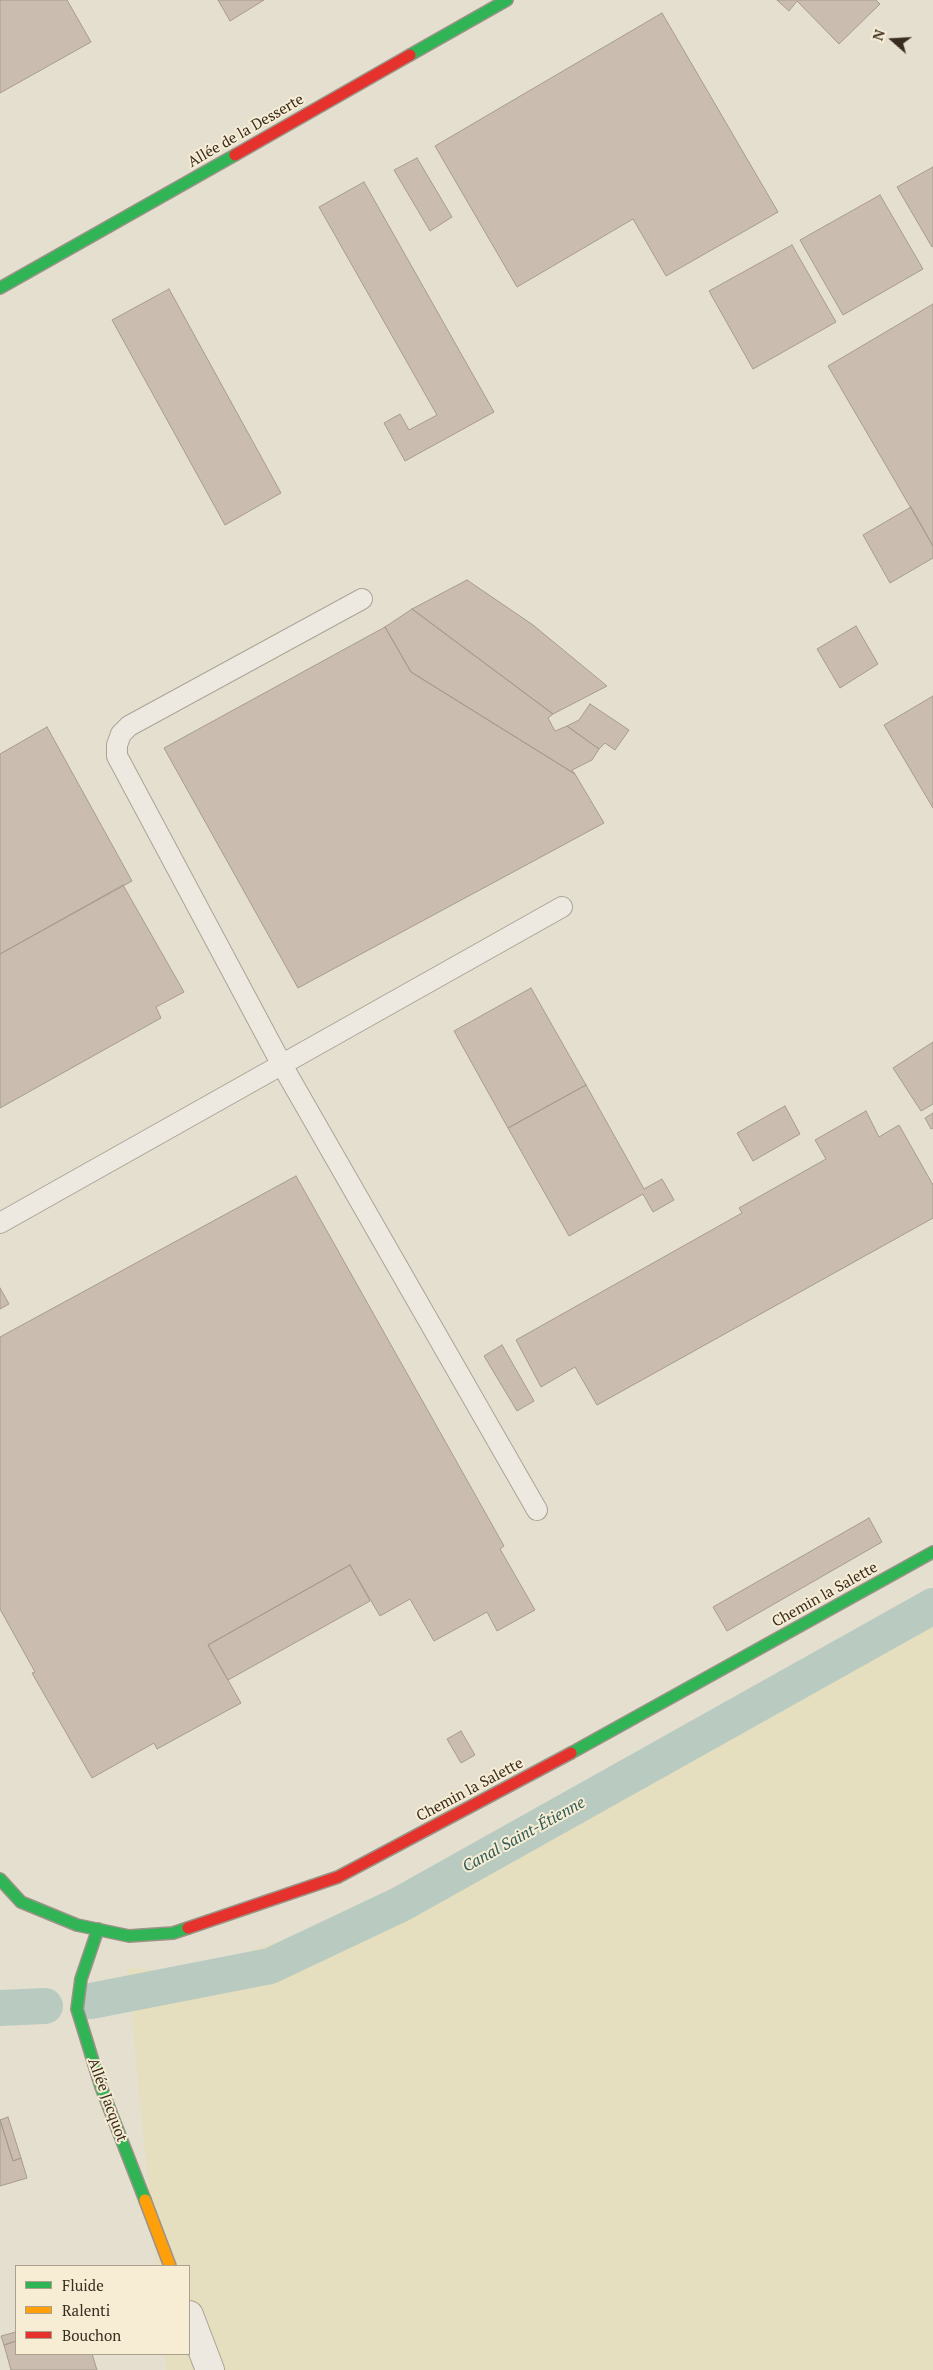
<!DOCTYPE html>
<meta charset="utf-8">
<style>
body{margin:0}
#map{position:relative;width:933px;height:2370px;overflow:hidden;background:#e5dfcf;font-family:"PT Serif",serif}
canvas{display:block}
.legend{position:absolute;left:15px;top:2265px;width:175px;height:90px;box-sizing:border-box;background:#f6edd4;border:1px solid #aba08c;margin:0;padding:6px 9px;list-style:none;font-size:15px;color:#3a2c1f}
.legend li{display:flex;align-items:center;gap:10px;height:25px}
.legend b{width:25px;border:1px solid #aba08c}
.north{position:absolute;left:868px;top:15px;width:50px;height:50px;-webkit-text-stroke:4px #f6edd4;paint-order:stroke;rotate:289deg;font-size:14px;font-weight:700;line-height:20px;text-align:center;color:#3a2c1f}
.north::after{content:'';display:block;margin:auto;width:18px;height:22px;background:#3a2c1f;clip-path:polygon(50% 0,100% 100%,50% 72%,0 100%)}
</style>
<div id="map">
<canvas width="933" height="2370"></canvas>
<ul class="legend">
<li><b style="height:6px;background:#30b455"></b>Fluide</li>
<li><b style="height:6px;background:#ff9f0a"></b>Ralenti</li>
<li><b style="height:6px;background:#e5322d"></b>Bouchon</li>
</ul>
<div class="north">N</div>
</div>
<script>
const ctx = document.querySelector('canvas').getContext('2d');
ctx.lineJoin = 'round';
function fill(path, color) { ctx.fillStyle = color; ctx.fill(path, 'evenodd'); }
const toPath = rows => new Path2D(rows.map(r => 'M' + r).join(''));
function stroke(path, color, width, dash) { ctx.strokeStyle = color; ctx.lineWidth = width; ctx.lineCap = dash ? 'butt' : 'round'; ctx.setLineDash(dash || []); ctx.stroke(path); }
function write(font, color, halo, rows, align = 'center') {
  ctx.font = font + ' "PT Serif",serif'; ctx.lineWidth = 4; ctx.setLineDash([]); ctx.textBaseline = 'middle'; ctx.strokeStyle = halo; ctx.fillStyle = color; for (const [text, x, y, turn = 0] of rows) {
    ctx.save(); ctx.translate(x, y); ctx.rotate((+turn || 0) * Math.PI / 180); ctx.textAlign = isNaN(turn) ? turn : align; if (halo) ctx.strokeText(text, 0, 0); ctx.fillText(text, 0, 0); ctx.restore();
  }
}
const farmland = toPath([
 [933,1593,933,2370,166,2370,164,2354,189,2354,189,2266,156,2266,127,1967,183,1973,360,1915]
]);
const canal = toPath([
 [91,2001,270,1966,401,1904,933,1606],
 [0,2008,45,2006]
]);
const building = toPath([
 [0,0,67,0,91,42,0,93,0,0],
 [218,0,264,0,230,21,218,0],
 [777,0,876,0,880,4,839,44,797,1,789,11,777,0],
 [662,13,778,212,666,276,633,219,517,287,435,146,662,13],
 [417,158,452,217,430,231,394,170,417,158],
 [933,167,933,246,932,247,897,187,933,167],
 [364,182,494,412,405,461,384,423,400,414,409,430,437,415,319,207,364,182],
 [880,195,923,269,843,315,800,240,880,195],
 [792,245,836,322,753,369,709,291,792,245],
 [169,289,281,493,225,525,112,320,169,289],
 [933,304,933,546,828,366,933,304],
 [911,507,933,546,933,558,890,583,863,535,911,507],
 [467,580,533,625,607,686,553,714,412,609,467,580],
 [412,609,553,714,548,718,555,731,567,726,599,749,592,760,572,770,575,774,411,672,385,627,412,609],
 [856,626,878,664,840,688,817,649,856,626],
 [385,627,411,672,575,774,604,823,298,988,164,748,385,627],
 [933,696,933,808,884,725,933,696],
 [590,704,629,730,615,750,605,743,599,749,567,726,579,720,590,704],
 [47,727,132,881,0,954,0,754,47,727],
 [123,885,184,992,156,1007,161,1018,0,1108,0,954,123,885],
 [531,988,586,1085,508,1128,454,1031,531,988],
 [933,1042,933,1104,921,1111,893,1068,933,1042],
 [586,1085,644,1189,662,1179,674,1200,653,1212,643,1194,569,1236,508,1128,586,1085],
 [785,1106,800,1134,753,1161,737,1133,785,1106],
 [866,1111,879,1137,899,1125,933,1185,933,1218,597,1405,575,1367,541,1387,516,1340,742,1213,739,1208,826,1159,815,1140,866,1111],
 [933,1113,933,1128,931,1129,925,1118,933,1113],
 [296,1176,504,1546,500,1549,535,1610,497,1631,487,1612,434,1641,410,1599,380,1616,350,1565,208,1645,241,1703,157,1749,154,1743,92,1778,32,1673,35,1672,0,1609,0,1337,296,1176],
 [0,1288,9,1304,0,1309,0,1288],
 [502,1345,534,1401,517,1411,484,1356,502,1345],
 [869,1518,882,1542,727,1631,713,1607,869,1518],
 [350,1565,370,1601,228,1680,208,1645,350,1565],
 [461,1731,475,1755,461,1763,447,1739,461,1731],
 [8,2117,21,2158,13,2161,0,2120,8,2117],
 [0,2120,13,2161,21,2158,27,2178,0,2186,0,2120],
 [16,2332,16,2341,4,2345,1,2336,16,2332],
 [16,2341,16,2354,92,2354,97,2370,11,2370,4,2345,16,2341]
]);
const lane = toPath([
 [362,599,129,726,121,734,117,745,117,756,282,1065,537,1510],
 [0,1223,562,907]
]);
const street = toPath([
 [189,2315,210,2370]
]);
const fast = toPath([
 [410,55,507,0],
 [0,288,235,155],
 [571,1753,933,1552],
 [0,1879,21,1902,77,1925,129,1936,173,1933,188,1928],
 [98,1929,81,1979,77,2009,101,2087,145,2200]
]);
const slow = toPath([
 [145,2200,170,2266]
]);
const jam = toPath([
 [235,155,410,55],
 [188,1928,338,1877,571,1753]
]);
const streetNames = [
 ["Allée de la Desserte",246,131,-30],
 ["Chemin la Salette",825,1595,-29],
 ["Chemin la Salette",470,1790,-28],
 ["Allée Jacquot",107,2100,70]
];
const waterNames = [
 ["Canal Saint-Étienne",524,1835,-29]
];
fill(farmland, '#e5debf');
stroke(canal, '#b9cbc1', 36);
fill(building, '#cabdaf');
stroke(building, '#a69b8e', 1);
stroke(lane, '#aaa497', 22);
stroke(street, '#aaa497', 30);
stroke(fast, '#9a9387', 14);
stroke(slow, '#9a9387', 14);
stroke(jam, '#9a9387', 14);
stroke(lane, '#ede9e0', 20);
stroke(street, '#ede9e0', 28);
stroke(fast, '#30b455', 11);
stroke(slow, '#ff9f0a', 11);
stroke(jam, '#e5322d', 11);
write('15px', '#3a2c1f', '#f6edd4', streetNames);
write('italic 16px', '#2e5a58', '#f6edd4', waterNames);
</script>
